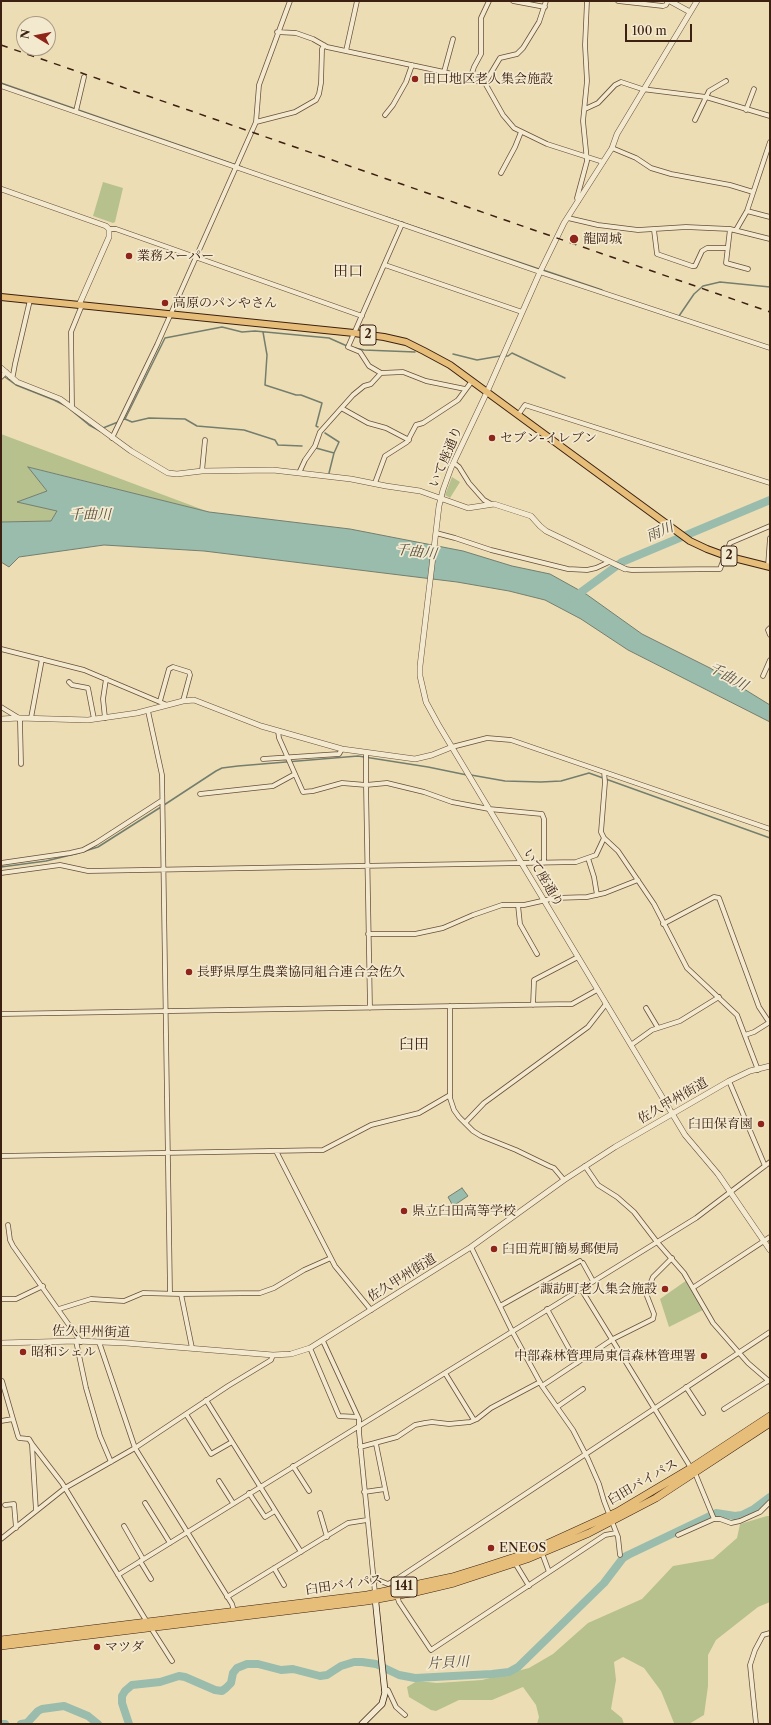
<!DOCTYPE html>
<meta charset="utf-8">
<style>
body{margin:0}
#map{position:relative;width:771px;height:1725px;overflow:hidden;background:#edddb5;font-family:"Libre Caslon Text",serif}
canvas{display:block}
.frame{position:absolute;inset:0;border:2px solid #3c2012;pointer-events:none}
.north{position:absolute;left:16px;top:16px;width:40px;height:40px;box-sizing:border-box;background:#f3e9cf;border:1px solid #aa9983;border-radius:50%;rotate:280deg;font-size:11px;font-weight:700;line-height:16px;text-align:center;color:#3c2012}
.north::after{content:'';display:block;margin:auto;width:14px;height:18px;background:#8f2418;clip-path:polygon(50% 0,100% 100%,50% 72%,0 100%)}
.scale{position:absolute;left:625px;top:24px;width:67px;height:18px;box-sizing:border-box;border:2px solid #3c2012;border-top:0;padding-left:5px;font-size:12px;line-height:14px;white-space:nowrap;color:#3c2012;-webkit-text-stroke:3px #f3e9cf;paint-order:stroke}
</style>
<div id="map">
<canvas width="771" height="1725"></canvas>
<div class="frame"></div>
<div class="north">N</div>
<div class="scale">100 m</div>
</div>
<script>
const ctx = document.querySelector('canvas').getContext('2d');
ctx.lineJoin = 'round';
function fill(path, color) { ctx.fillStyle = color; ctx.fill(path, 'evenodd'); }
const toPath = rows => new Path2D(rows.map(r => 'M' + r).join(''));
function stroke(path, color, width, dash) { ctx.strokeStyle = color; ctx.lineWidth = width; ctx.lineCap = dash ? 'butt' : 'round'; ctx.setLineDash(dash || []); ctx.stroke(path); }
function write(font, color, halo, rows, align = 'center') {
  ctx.font = font + ' "Libre Caslon Text","Noto Serif JP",serif'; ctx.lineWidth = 3.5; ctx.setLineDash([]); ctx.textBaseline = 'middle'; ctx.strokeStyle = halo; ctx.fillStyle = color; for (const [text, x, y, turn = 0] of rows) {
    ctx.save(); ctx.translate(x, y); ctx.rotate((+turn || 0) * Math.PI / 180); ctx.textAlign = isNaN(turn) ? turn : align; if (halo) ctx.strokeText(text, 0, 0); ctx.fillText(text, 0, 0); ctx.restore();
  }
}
const green = toPath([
 [103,182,123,188,115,222,113,223,93,216],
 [1,434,209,512,29,467,47,491,18,502,57,511,51,521,1,522],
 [452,477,460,482,450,498,445,495],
 [687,1280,703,1310,669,1327,660,1299],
 [767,1516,770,1516,770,1602,758,1607,716,1640,708,1655,708,1686,704,1715,689,1724,674,1723,661,1691,644,1668,623,1657,614,1662,616,1680,611,1709,622,1718,624,1724,537,1724,539,1717,536,1705,523,1687,492,1700,459,1700,436,1711,431,1710,409,1697,407,1687,417,1681,437,1683,482,1680,529,1668,553,1654,588,1623,642,1599,673,1566,713,1559,737,1538,740,1524]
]);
const water = toPath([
 [28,467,209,512,350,529,463,551,512,566,550,574,586,594,642,634,710,668,770,705,770,722,628,650,581,619,545,600,509,591,457,582,204,551,104,545,19,557,9,567,1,562,1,522,51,521,57,511,17,502,47,491,28,467],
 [462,1188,468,1196,453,1206,448,1197,462,1188]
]);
const stream = toPath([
 [1,83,242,167],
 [314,192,325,196],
 [386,217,539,269],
 [543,270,602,290],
 [677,316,679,316,694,294,703,286,720,282,770,287],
 [263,332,267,355,265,385,296,395,301,395,322,403,316,426,318,427],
 [355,348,364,350,415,352],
 [453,354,477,360,500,356],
 [504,356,508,356,512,353,565,378],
 [1,372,2,373],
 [5,377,16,385,54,400,66,406],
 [71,410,89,425,100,431],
 [125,419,132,422,149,418,185,419,197,426,244,430,275,440,278,445,302,446],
 [121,420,125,419,165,338,222,327,242,332,255,331,329,338,347,346],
 [103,428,118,422],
 [325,433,339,442,334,453],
 [316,448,334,453,329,473],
 [471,775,505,781,541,782,561,781,589,773,770,838],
 [164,805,216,771,222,768,238,766,358,756,428,767,467,775],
 [85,851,98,847,161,807],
 [1,867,46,861,79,853],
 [1,1661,1,1665]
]);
const river = toPath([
 [573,598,622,562,770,500],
 [1,1724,5,1724],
 [21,1724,27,1723,38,1711,42,1709,64,1706,88,1716,98,1724],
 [129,1724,122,1703,122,1696,125,1691,132,1685,160,1682,179,1676,185,1677,215,1690,222,1691,226,1688,231,1683,233,1673,237,1668,247,1664,258,1664,281,1670,293,1669,320,1676,327,1675,341,1666,354,1662,362,1662,376,1664,399,1675,415,1678,492,1674,509,1672,518,1667,604,1583,623,1558,628,1555,716,1513,735,1516,742,1515,754,1509,770,1497]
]);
const minor = toPath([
 [513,1,545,7],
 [618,1,663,6,666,5,668,1],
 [277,32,296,33,313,39,327,47,444,72,485,83],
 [346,51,357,1],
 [444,72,453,39],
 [470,79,474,67,481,54,481,18,489,1],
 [485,83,503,115,514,128,547,144,603,162],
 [485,83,500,58,517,54,523,48,539,22,546,1],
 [1,86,540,272,770,348],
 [585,109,598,103,615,85,621,82,642,89,706,97,770,116],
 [746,110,754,89],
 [76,111,84,77],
 [385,115,393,105,406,82,412,65],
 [695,120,709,91,726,81],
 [256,122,295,112,316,100,319,94,321,83,322,49,324,45],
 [612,148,636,158,651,168,671,174,730,185,753,192],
 [501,173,515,147,521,132],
 [578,201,577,198,587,161,583,121,587,81,585,45,587,1],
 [747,211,770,217],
 [568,218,598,225,638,230,686,227,730,229,770,239],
 [109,229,116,229,362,316],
 [730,229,726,263,748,269],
 [654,230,657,254,692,266,695,266,702,251,707,248,727,248],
 [736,230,747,211,770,142],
 [385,265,522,312],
 [381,373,369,366,360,352,348,347,402,224],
 [1,377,6,372],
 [10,377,13,375,15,364,30,300],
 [72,407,71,332,82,305],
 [343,409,368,423,386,428,409,440],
 [518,415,525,405,770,483],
 [112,438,157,345,256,122,259,85,290,1],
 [454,463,459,467,469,483,484,500,491,504],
 [202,471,205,440],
 [299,473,305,460,315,446,320,432,353,395,364,386,371,384,381,373,403,372,426,381,465,389],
 [375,483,385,456,407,442,416,425,423,423,458,400,472,381],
 [436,533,455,538,491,550,568,569,587,570,596,568,609,562],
 [768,566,770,538],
 [625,569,632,570,720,569,730,543,770,526],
 [770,628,768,630,770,635],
 [1,649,84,670,167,705],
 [763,676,770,660],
 [69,682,72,685,88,688,94,719],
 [160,701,169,669,173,667,189,672,190,675,183,701],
 [1,707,19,718,20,721,21,764],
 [148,711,162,775,170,1293],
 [31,718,42,659],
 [105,718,103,699,106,679],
 [278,731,279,738,303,792,313,791,342,783,366,785,387,783,424,792,452,802,489,809,542,814,544,819,544,863],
 [452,747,487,738,511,740,770,829],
 [366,753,366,785,370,1008],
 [263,759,339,754,342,749],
 [200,794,273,786,295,774],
 [604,838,618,851,654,904,687,968,737,1015,758,1070],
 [588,858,594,877,597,895],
 [1,863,70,853,83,850,96,843,161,801],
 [1,873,60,865,88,871,576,862,596,855,604,838,601,832,605,782,604,772],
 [518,905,520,924,537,954],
 [663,924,714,897,719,898,759,1007,769,1022],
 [368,934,415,934,443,928,473,915,502,905,524,905,555,898,587,897,605,893,638,880],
 [533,1005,534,980,578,957],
 [450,1006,450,1098,454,1110,459,1117,473,1131,481,1136,516,1150,549,1166,554,1168,564,1180],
 [646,1008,658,1028],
 [1,1014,572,1004,597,990],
 [745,1035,754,1032,770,1022],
 [631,1045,652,1030,680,1021,719,997],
 [729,1081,765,1166],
 [465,1123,484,1103,588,1027,606,1004],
 [276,1151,335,1266,371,1310],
 [1,1156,323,1150,371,1125,419,1113,450,1095],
 [585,1166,598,1185,617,1197,634,1212,657,1242,684,1273,713,1323,748,1363,770,1382],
 [8,1225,10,1240,13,1246,81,1342],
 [471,1247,512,1331,542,1386,573,1430,588,1459,599,1484,604,1501,618,1537,620,1555],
 [583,1263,593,1281],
 [694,1287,770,1237],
 [581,1289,691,1468],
 [181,1294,192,1348],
 [1,1299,16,1299,43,1286],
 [500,1306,580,1261],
 [59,1309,91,1299,124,1301,143,1293,181,1294,260,1293,274,1288,304,1270,331,1258],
 [547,1309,577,1363],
 [76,1341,86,1388,100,1436,111,1462],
 [323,1341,359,1419,359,1432,375,1593],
 [99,1342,135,1448,232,1604,234,1611],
 [310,1348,339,1416,358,1417],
 [445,1373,474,1420],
 [2,1381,13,1419],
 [542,1386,613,1339,653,1319,654,1314,647,1296,648,1289,653,1277,672,1258],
 [686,1387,703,1413],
 [206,1400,301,1552],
 [557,1407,583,1389],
 [724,1409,768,1381],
 [186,1414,211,1454,232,1442],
 [1,1421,13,1419,18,1436,19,1438,29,1439,32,1444,62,1483,147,1622],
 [376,1444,387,1498],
 [32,1445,36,1511],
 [360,1447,397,1437,415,1425,425,1423,432,1422,449,1424,470,1422,477,1419,491,1408,540,1382],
 [293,1466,309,1491],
 [695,1473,714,1519],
 [219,1481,233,1503],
 [364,1492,385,1489],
 [249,1493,265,1517,275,1511],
 [145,1503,170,1543],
 [5,1505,14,1504,16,1528],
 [320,1513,327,1537],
 [124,1526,143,1559],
 [678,1535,714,1519,720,1519,731,1523,740,1521,760,1512,770,1502],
 [1,1539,65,1488,135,1448,228,1386,271,1360,273,1355],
 [542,1553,549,1572],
 [140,1561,151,1579],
 [515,1563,529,1586],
 [274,1568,284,1585],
 [118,1575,696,1218,770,1162],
 [373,1580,378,1580,388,1584,394,1581,770,1332],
 [397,1596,399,1602,431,1650,605,1535,616,1533],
 [227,1597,343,1526,348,1523,367,1520],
 [151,1628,172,1661],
 [384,1689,388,1690,396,1707,405,1715],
 [756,1724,750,1665,755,1650,763,1635,770,1633]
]);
const tertiary = toPath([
 [670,1,690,12],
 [697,1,617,134,612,148,564,223,540,272,487,392,451,468,443,490,439,506,420,666,420,676,426,702,438,724,685,1135,718,1174,770,1250],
 [1,189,106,226,109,229,109,237,79,305],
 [1,368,17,382,60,399,131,451,168,473,177,474,202,471,273,470,351,479,386,486,420,491,468,508,494,504,531,516,540,526,546,531,625,569],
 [1,719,19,718,88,720,137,713,183,701,194,700,261,726,342,749,415,759,432,755,452,747],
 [1,1343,76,1341,126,1343,273,1355,291,1354,310,1348,471,1247,564,1180,615,1147,729,1081,750,1071,770,1066]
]);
const secondary = toPath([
 [362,1724,382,1704,385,1693,375,1596]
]);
const primary = toPath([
 [1,297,354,333,384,337,406,342,424,351,450,365,690,541,707,549,726,556,770,567]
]);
const trunk = toPath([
 [1,1640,367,1595,452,1577,484,1567,527,1553,617,1512,691,1468,770,1416],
 [1,1646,367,1601,416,1592,454,1583,527,1559,589,1533,656,1498,770,1423]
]);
const rail = toPath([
 [1,45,770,312]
]);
const markers = [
 [415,79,4,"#8f2418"],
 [574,239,5,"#8f2418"],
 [129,256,4,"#8f2418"],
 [165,303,4,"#8f2418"],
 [492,438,4,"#8f2418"],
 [189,972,4,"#8f2418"],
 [761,1124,4,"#8f2418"],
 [404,1211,4,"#8f2418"],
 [494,1249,4,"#8f2418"],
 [665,1289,4,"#8f2418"],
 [23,1352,4,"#8f2418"],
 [704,1356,4,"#8f2418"],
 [491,1548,4,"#8f2418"],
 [97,1647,4,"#8f2418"]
];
const shields = [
 [368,335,16],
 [729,556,16],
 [404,1587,26]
];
const shieldNames = [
 ["2",368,335],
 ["2",729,556],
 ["141",404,1587]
];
const poiNames = [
 ["田口地区老人集会施設",423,79],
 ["龍岡城",583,239],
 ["業務スーパー",137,256],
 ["高原のパンやさん",173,303],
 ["セブン-イレブン",500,438],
 ["長野県厚生農業協同組合連合会佐久",197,972],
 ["臼田保育園",753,1124,"right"],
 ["県立臼田高等学校",412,1211],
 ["臼田荒町簡易郵便局",502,1249],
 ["諏訪町老人集会施設",657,1289,"right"],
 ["昭和シェル",31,1352],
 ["中部森林管理局東信森林管理署",696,1356,"right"],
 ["ENEOS",499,1548],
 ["マツダ",105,1647]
];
const streetNames = [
 ["いて座通り",446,457,-67],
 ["いて座通り",543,878,59],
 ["佐久甲州街道",673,1101,-30],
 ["佐久甲州街道",402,1278,-32],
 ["佐久甲州街道",91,1332,1],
 ["臼田バイパス",643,1482,-30],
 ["臼田バイパス",344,1585,-8]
];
const waterNames = [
 ["千曲川",90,515],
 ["雨川",660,532,-23],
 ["千曲川",416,552,7],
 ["千曲川",728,677,29],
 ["片貝川",448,1663,-3]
];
const quarterNames = [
 ["田口",348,272],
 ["臼田",414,1045]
];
fill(green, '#b7c18e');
fill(water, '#99bcac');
stroke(water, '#747e6e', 1);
stroke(stream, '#747e6e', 1.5);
stroke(river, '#99bcac', 8);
stroke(minor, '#684f3b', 5.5);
stroke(tertiary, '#684f3b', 6);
stroke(secondary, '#3c2012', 7);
stroke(primary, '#3c2012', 8);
stroke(trunk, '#3c2012', 8);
stroke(minor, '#f3e9cf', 4);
stroke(tertiary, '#f3e9cf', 5);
stroke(secondary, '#f3e9cf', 5.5);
stroke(primary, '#e6be7a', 6);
stroke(trunk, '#e6be7a', 7);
stroke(rail, '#3c2012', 1.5, [7, 7]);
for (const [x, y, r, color] of markers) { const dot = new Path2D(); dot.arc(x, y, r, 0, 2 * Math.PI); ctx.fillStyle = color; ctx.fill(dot); stroke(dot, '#f3e9cf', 1.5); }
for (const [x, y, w] of shields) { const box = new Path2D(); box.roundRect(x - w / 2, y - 10, w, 20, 3); ctx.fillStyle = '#f3e9cf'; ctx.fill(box); stroke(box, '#3c2012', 1); }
write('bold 12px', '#3c2012', null, shieldNames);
write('13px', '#3c2012', '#f3e9cf', poiNames, 'left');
write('13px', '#3c2012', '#f3e9cf', streetNames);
write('italic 14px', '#584f40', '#f3e9cf', waterNames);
write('15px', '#3c2012', '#f3e9cf', quarterNames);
</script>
